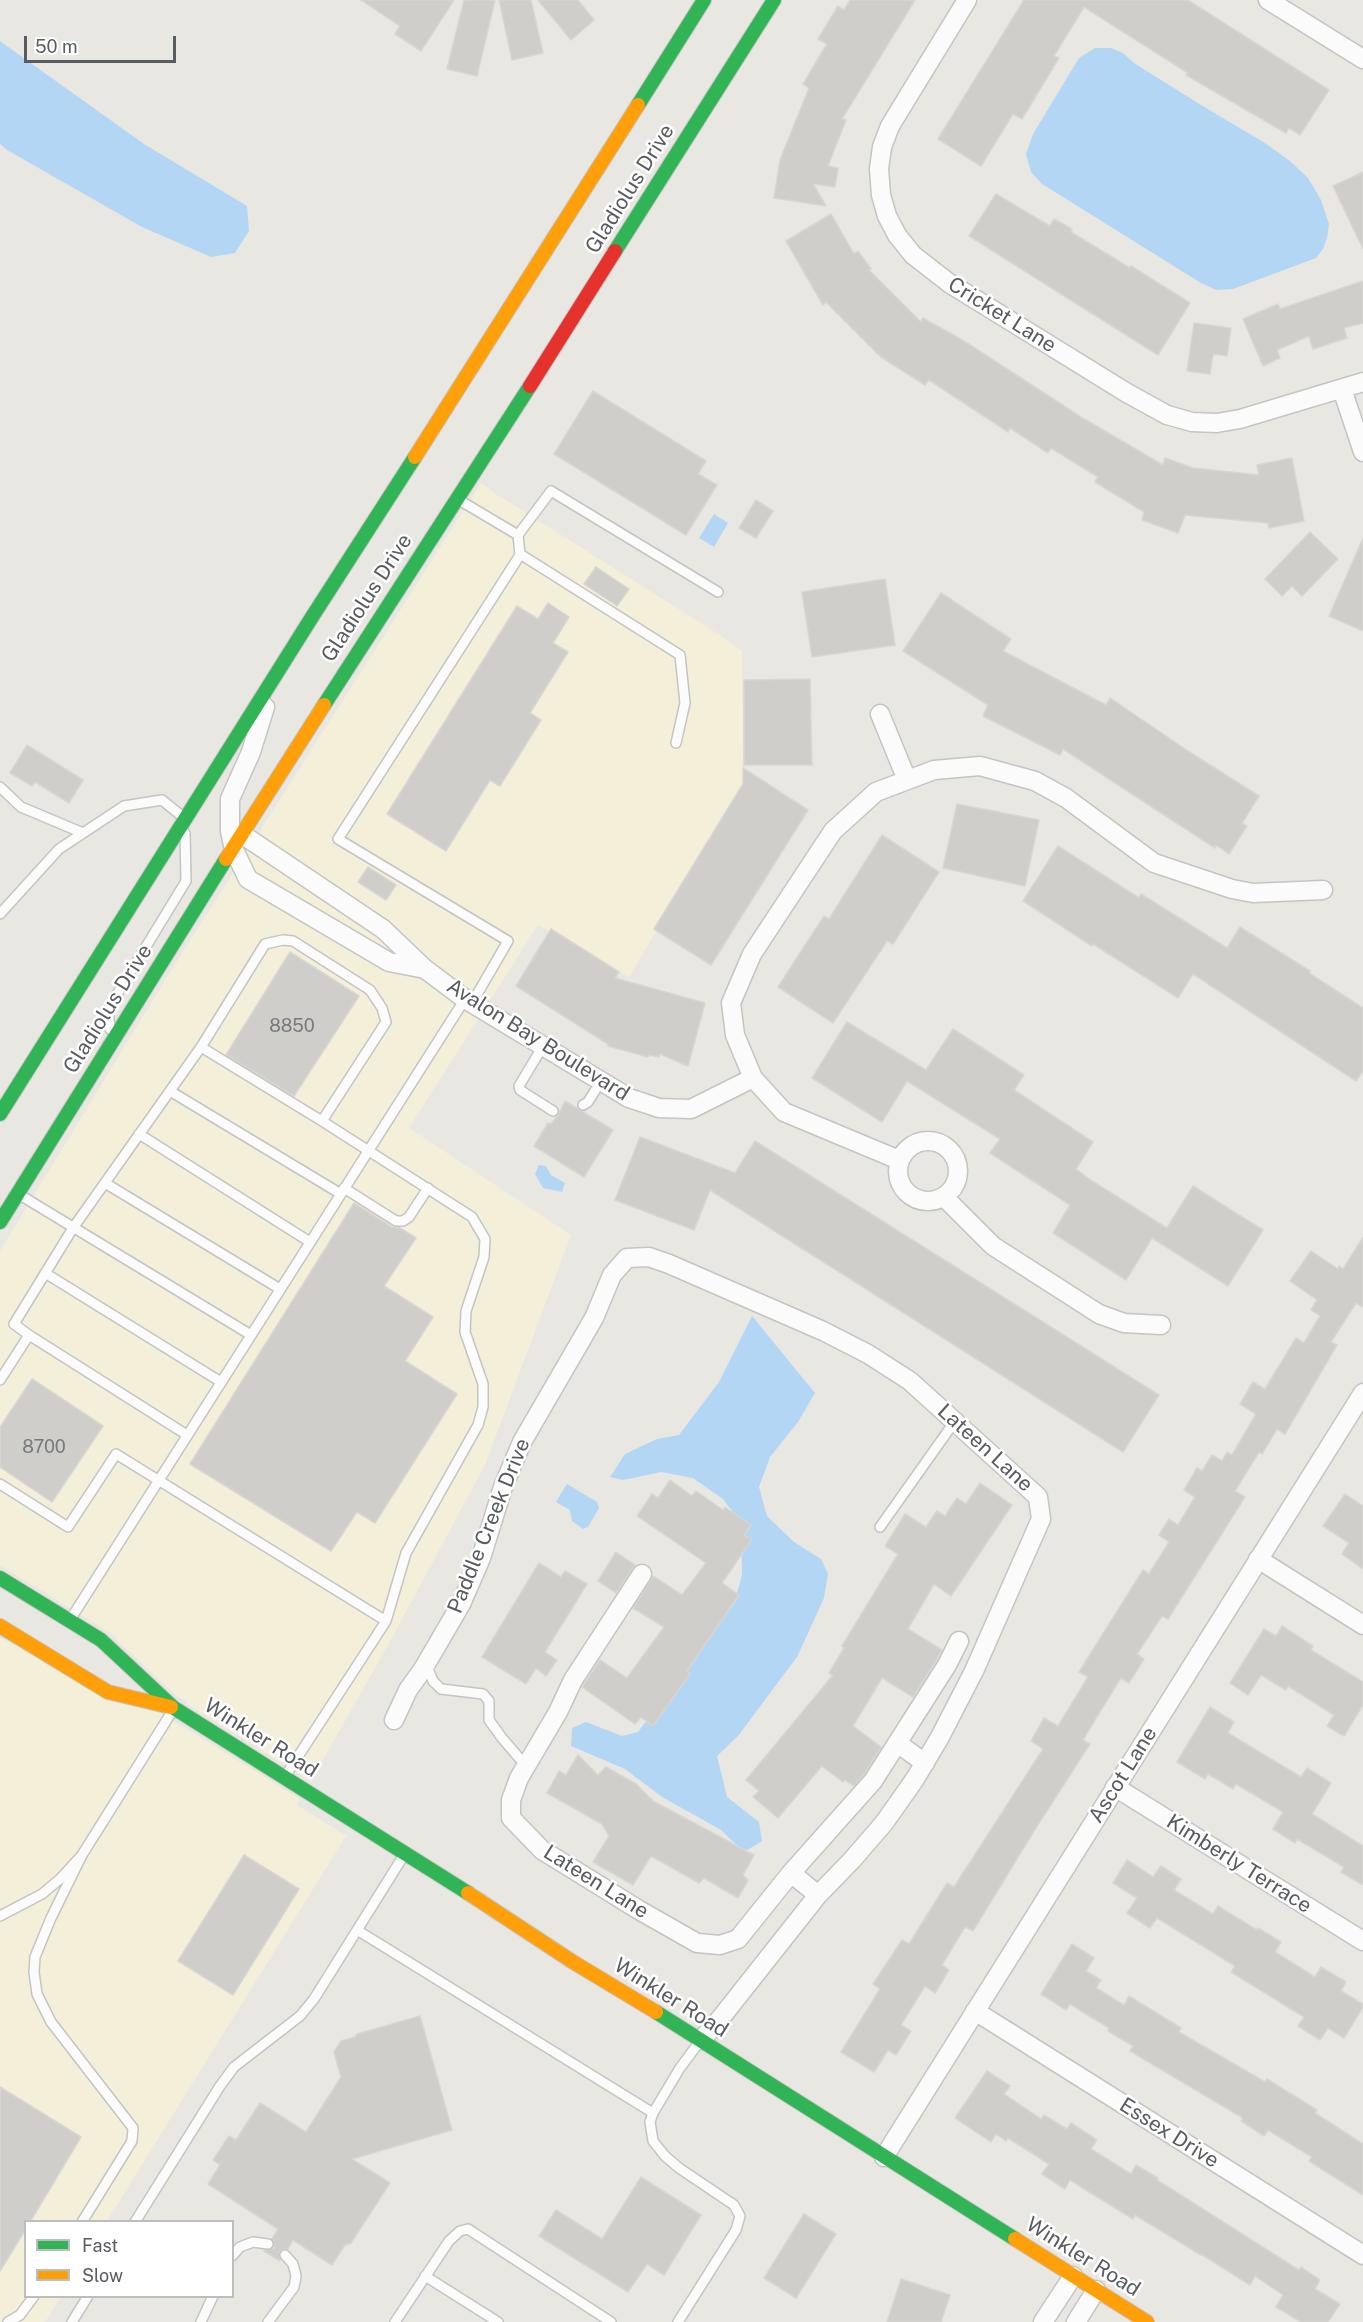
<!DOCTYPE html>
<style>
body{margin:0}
#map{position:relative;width:1363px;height:2322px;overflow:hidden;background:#e8e7e2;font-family:"Public Sans",sans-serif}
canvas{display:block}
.legend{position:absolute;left:24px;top:2220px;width:210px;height:78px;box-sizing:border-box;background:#fff;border:2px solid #bcbdbf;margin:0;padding:8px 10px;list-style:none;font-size:18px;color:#585b60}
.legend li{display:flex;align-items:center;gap:12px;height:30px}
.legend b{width:30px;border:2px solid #bcbdbf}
.scale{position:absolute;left:24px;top:36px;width:152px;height:27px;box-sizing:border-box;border:3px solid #585b60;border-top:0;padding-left:8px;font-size:18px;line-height:21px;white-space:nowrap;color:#585b60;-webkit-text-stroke:4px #fff;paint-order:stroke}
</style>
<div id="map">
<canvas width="1363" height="2322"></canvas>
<ul class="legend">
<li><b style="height:8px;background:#30b455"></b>Fast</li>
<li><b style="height:8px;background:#ff9f0a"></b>Slow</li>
</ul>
<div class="scale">50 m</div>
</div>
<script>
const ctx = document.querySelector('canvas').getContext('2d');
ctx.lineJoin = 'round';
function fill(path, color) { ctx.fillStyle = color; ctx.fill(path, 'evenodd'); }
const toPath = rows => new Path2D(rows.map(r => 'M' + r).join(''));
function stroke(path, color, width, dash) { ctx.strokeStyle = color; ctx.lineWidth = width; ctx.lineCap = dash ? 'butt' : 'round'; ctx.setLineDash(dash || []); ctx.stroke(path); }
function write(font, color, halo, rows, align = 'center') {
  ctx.font = font + ' "Public Sans",sans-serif'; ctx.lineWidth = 5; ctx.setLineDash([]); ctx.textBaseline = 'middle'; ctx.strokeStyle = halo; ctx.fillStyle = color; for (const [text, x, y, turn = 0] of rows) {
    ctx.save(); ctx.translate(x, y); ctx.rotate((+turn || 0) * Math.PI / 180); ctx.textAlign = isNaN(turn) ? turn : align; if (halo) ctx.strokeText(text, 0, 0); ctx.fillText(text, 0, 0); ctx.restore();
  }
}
const commercial = toPath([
 [481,483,496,494,496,496,498,495,726,639,742,651,743,785,629,977,538,925,409,1128,571,1235,485,1465,388,1645,311,1781,187,1704,187,1700,179,1698,116,1639,117,1637,0,1565,0,1251,167,977],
 [0,1638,169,1718,300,1799,297,1805,346,1836,107,2221,26,2222,26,2296,61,2297,45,2322,0,2322]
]);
const water = toPath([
 [0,41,144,144,247,206,249,231,235,253,211,257,142,227,7,150,0,144],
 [1095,48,1111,48,1123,53,1134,63,1201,105,1265,143,1290,161,1308,178,1321,200,1329,224,1327,238,1323,249,1316,258,1233,289,1216,290,1201,283,1042,184,1031,172,1026,154,1033,134,1079,58],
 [714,514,728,523,714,547,699,538],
 [539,1165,546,1166,551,1175,565,1183,562,1192,543,1188,535,1174],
 [752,1316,815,1393,798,1422,770,1457,759,1487,767,1516,794,1542,821,1559,828,1574,824,1598,797,1657,738,1736,717,1756,727,1797,759,1822,762,1841,744,1852,721,1830,662,1797,625,1769,571,1746,572,1728,586,1722,622,1736,638,1732,734,1604,742,1575,741,1523,723,1499,693,1478,661,1472,623,1480,610,1477,625,1454,657,1439,679,1435,719,1382],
 [567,1484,597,1502,599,1508,588,1527,583,1529,572,1521,570,1510,556,1502]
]);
const building = toPath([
 [361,0,454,0,421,51,395,34,400,26,361,0],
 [464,0,495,0,477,76,447,69,464,0],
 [499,0,531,0,543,53,512,60,499,0],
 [538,0,578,0,594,20,571,40,538,0],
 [850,0,915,0,842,119,846,120,828,166,838,168,835,187,813,184,826,206,774,198,780,160,809,88,803,84,827,44,818,39,838,6,844,10,850,0],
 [1024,0,1188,0,1329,90,1300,135,1289,128,1286,133,1186,75,1188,73,1084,7,1054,56,1059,58,1022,119,1013,114,981,166,938,139,1024,0],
 [1363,172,1363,249,1333,186,1363,172],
 [996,194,1050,226,1054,219,1072,229,1071,232,1130,268,1131,266,1190,303,1158,355,969,236,996,194],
 [831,214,854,254,858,251,871,269,869,270,921,322,923,318,964,341,1081,417,1163,465,1165,458,1193,468,1259,475,1257,465,1292,458,1304,521,1269,528,1268,523,1185,515,1178,533,1142,520,1144,512,1095,482,1098,477,1051,448,1048,453,1010,428,1008,432,929,380,925,385,881,357,826,302,823,305,786,241,831,214],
 [1363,281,1363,323,1344,328,1347,338,1313,349,1309,336,1277,350,1280,358,1263,366,1243,319,1278,304,1280,309,1363,281],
 [1194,323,1231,328,1227,356,1213,354,1210,374,1187,371,1194,323],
 [593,391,706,461,698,474,717,485,686,535,554,454,593,391],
 [756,500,773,511,756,538,739,528,756,500],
 [1310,532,1338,559,1302,596,1292,586,1282,596,1265,579,1310,532],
 [1363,538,1363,631,1329,616,1363,538],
 [596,567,629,589,617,606,584,584,596,567],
 [885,579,895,645,812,657,802,592,885,579],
 [941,593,1011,639,1003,651,1106,705,1110,698,1191,753,1259,796,1242,823,1247,826,1229,854,1216,845,1215,848,1063,749,1060,755,983,716,988,705,903,651,941,593],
 [548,603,569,617,553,643,568,652,530,713,541,720,500,786,490,780,446,851,387,814,517,606,538,619,548,603],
 [810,679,812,765,744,765,744,680,810,679],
 [27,745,83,780,69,803,35,782,32,786,10,773,27,745],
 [743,768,808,810,711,965,654,929,743,784,743,768],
 [957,804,1039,820,1025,886,943,868,957,804],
 [882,835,939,872,893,944,887,941,833,1023,778,987,824,916,829,919,882,835],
 [1058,846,1139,898,1141,894,1227,948,1240,927,1310,971,1309,973,1363,1008,1363,1071,1356,1081,1193,974,1178,998,1093,944,1092,946,1023,901,1058,846],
 [368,867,396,885,386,900,358,882,368,867],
 [551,929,619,972,615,978,705,1003,688,1066,660,1054,659,1057,649,1055,648,1057,608,1046,608,1044,516,986,551,929],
 [290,952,359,996,294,1096,226,1055,290,952],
 [847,1022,926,1070,953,1029,1024,1075,1014,1090,1093,1142,1076,1169,1089,1179,1167,1228,1193,1186,1263,1230,1228,1286,1152,1238,1126,1280,1053,1233,1070,1205,990,1153,1000,1139,907,1081,882,1122,812,1078,847,1022],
 [565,1101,613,1130,584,1177,534,1146,548,1123,551,1124,558,1115,565,1101],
 [640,1137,735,1173,755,1141,1159,1395,1123,1452,710,1190,694,1230,615,1200,640,1137],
 [354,1203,392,1227,400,1228,416,1238,384,1286,433,1317,405,1361,457,1394,375,1523,357,1512,331,1551,190,1464,354,1203],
 [1363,1237,1363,1307,1356,1303,1331,1342,1337,1345,1285,1434,1277,1429,1262,1454,1259,1452,1235,1491,1245,1497,1168,1619,1162,1616,1137,1654,1144,1659,1129,1683,1121,1678,1098,1715,1083,1740,1090,1744,1034,1831,973,1931,965,1927,942,1965,949,1970,935,1993,925,1986,901,2025,911,2031,896,2055,888,2050,874,2072,841,2052,880,1989,873,1984,902,1940,909,1944,947,1883,954,1887,1043,1749,1031,1741,1044,1718,1058,1726,1088,1677,1079,1672,1143,1570,1149,1574,1169,1542,1159,1535,1169,1519,1178,1525,1195,1497,1184,1490,1197,1468,1202,1471,1212,1455,1222,1461,1227,1452,1232,1455,1256,1414,1240,1404,1253,1382,1265,1389,1296,1338,1304,1343,1320,1316,1311,1310,1317,1300,1290,1281,1311,1251,1338,1269,1339,1266,1343,1269,1363,1237],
 [32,1379,103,1426,52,1502,0,1467,0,1427,32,1379],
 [670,1480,692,1496,696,1491,723,1510,725,1507,751,1525,744,1535,752,1539,722,1583,739,1595,687,1671,690,1674,653,1726,641,1717,635,1724,582,1687,600,1660,627,1678,664,1627,633,1608,653,1576,682,1595,706,1563,637,1516,652,1494,658,1498,670,1480],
 [980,1483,1012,1505,951,1596,934,1584,908,1629,942,1650,939,1656,913,1697,882,1678,853,1726,881,1747,864,1774,854,1786,845,1780,843,1782,822,1766,778,1818,753,1797,759,1791,746,1780,833,1675,829,1673,844,1648,842,1646,898,1554,885,1546,905,1514,926,1527,937,1511,945,1516,957,1498,966,1504,980,1483],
 [1345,1494,1363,1506,1363,1569,1342,1554,1349,1543,1323,1526,1345,1494],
 [616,1552,635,1565,616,1593,598,1581,616,1552],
 [539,1563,561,1577,565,1571,587,1584,545,1652,557,1660,546,1676,536,1668,526,1684,482,1657,539,1563],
 [1282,1626,1313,1646,1311,1650,1363,1682,1363,1705,1344,1736,1327,1726,1334,1715,1288,1686,1286,1690,1261,1675,1248,1695,1230,1683,1264,1629,1276,1636,1282,1626],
 [1210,1707,1234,1722,1228,1733,1301,1777,1307,1768,1331,1783,1312,1814,1363,1846,1363,1885,1341,1872,1344,1867,1297,1839,1295,1843,1273,1829,1283,1812,1236,1784,1233,1789,1208,1774,1205,1779,1177,1762,1210,1707],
 [578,1755,598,1775,606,1767,636,1784,653,1801,754,1855,743,1875,748,1880,738,1898,704,1878,699,1883,651,1856,633,1885,593,1862,609,1836,602,1824,547,1793,559,1771,566,1775,578,1755],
 [244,1855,299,1889,233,1995,178,1961,244,1855],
 [1127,1860,1153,1877,1161,1866,1181,1879,1174,1890,1213,1914,1218,1906,1257,1930,1258,1928,1281,1942,1275,1952,1315,1977,1321,1967,1346,1982,1341,1991,1363,2004,1363,2007,1344,2038,1328,2028,1320,2040,1298,2026,1304,2017,1231,1972,1235,1966,1157,1918,1150,1928,1127,1913,1137,1898,1113,1883,1127,1860],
 [1072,1944,1094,1958,1086,1971,1101,1980,1096,1988,1124,2005,1129,1996,1181,2028,1179,2032,1265,2082,1267,2079,1317,2110,1315,2113,1363,2144,1363,2195,1309,2161,1312,2157,1268,2130,1264,2136,1241,2121,1243,2118,1130,2051,1133,2046,1108,2031,1109,2028,1070,2004,1066,2010,1041,1994,1072,1944],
 [420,2016,452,2130,352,2159,390,2183,351,2243,345,2245,332,2265,293,2240,288,2249,283,2249,279,2252,280,2261,264,2251,274,2248,274,2242,272,2239,278,2229,208,2184,220,2165,213,2160,229,2136,236,2140,260,2103,306,2132,341,2077,334,2052,341,2041,355,2037,357,2034,420,2016],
 [987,2071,1010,2086,1004,2094,1041,2119,1044,2115,1067,2129,1071,2123,1097,2140,1091,2149,1131,2174,1136,2165,1158,2178,1157,2180,1299,2270,1301,2267,1320,2280,1315,2289,1340,2304,1328,2322,1301,2322,1276,2307,1283,2295,1255,2276,1250,2285,1201,2254,1201,2255,1135,2215,1133,2219,1070,2180,1065,2189,1042,2174,1049,2164,1008,2138,1006,2141,996,2134,991,2142,955,2118,987,2071],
 [0,2087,81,2137,30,2222,26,2222,26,2229,0,2271,0,2087],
 [641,2177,701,2215,664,2275,647,2264,628,2292,539,2236,556,2210,602,2239,641,2177],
 [804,2214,836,2234,796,2298,764,2278,804,2214],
 [901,2279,950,2295,941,2322,887,2322,901,2279]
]);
const lane = toPath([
 [459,500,518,535,551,491,718,592],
 [520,554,680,655,685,703,676,743],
 [0,787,21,807,83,833],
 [0,914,59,849,124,806,162,800,183,817],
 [472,1003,508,941,338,839,520,555,518,535],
 [110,1029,108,1009,186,881,185,833],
 [543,1046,519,1086,520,1090,553,1111],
 [201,1047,265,944,283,940,293,941,370,990,382,1008,386,1022,322,1121],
 [170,1091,341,1194],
 [583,1105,588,1102,601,1081],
 [139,1134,310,1242],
 [105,1183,280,1289],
 [344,1188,396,1221,403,1221,409,1217,428,1188],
 [20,1195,251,1335],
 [45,1273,221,1382],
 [29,1335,14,1324,73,1228,201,1047,322,1121,472,1217,485,1239,484,1257,466,1311,465,1332,483,1384,483,1407,478,1425,406,1553,386,1621],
 [0,1380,29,1335,187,1435],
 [0,1484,68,1527,116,1454,386,1621,286,1775],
 [880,1527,955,1421],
 [70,1620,465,999],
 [426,1664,433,1681,441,1689,483,1694,489,1701,489,1720,502,1738,526,1766],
 [0,1916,42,1894,60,1879,82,1855,173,1710],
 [357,1930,653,2113],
 [82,2222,132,2141,133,2128,51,2022,37,1994,34,1972,35,1957,51,1918,82,1855],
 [135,2222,220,2086,234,2067,300,2016,314,1999,404,1855],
 [232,2256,240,2247,253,2242,268,2244],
 [425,2276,498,2322],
 [8,2322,20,2315,34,2296],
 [72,2322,88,2296],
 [201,2322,213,2296],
 [268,2322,294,2287,296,2276,293,2264,285,2255],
 [395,2322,449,2241,460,2231,468,2229,611,2322],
 [678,2322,736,2230,740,2216,734,2205,679,2168,665,2156,653,2141,650,2122,653,2113,680,2068,700,2041]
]);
const street = toPath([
 [967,0,890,126,882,147,879,169,881,195,887,216,897,235,913,255,949,283,1127,393,1167,415,1192,422,1217,423,1240,419,1363,382],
 [1268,0,1363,59],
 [1342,389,1363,452],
 [265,707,251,752,230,799,230,831,234,850,248,879,389,962,425,969],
 [880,714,907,780],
 [243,835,383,929,425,969,465,999,629,1098,659,1108,691,1109,753,1078],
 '898 1171a30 30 0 1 1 60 0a30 30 0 1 1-60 0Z',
 [899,1160,784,1112,753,1078,735,1035,731,1003,752,954,833,831,876,792,934,770,980,766,1035,781,1066,798,1154,863,1232,889,1253,893,1323,890],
 [944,1197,993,1246,1099,1314,1124,1323,1161,1325],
 [1258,1559,1363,1625],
 [642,1574,573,1680,558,1712,519,1778,511,1800,511,1818,542,1850,639,1910,697,1943,720,1945,738,1939,791,1873,818,1895],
 [394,1720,408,1690,423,1669,461,1604,481,1558,503,1487,522,1442,594,1318,612,1275,627,1258,649,1257,669,1264,823,1331,868,1354,910,1381,1038,1497,1041,1519,974,1671,940,1737,915,1779,884,1823,852,1860,818,1895,716,2024,701,2040],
 [897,1743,925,1763],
 [1115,1787,1363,1941],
 [791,1873,873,1781,947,1665,959,1641],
 [975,2011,1363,2255],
 [884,2157,1363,1393],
 [1043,2322,1073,2276],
 [1076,2322,1096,2290]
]);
const fast = toPath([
 [638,105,704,0],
 [615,251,774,0],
 [324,705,530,386],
 [0,1114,312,617,415,457],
 [0,1222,226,859],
 [0,1578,101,1640,174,1708,468,1893],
 [656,2012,1015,2239]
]);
const slow = toPath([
 [415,457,638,105],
 [226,859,324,705],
 [0,1626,108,1692,171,1707],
 [468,1893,573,1962,656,2012],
 [1015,2239,1147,2322]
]);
const jam = toPath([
 [530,386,615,251]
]);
const numberNames = [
 ["8850",292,1026],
 ["8700",44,1447]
];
const streetNames = [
 ["Gladiolus Drive",630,189,-58],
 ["Cricket Lane",1002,315,32],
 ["Gladiolus Drive",367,598,-57],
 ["Gladiolus Drive",108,1009,-58],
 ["Avalon Bay Boulevard",538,1040,32],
 ["Lateen Lane",985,1448,42],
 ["Paddle Creek Drive",489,1526,-68],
 ["Winkler Road",261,1738,32],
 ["Ascot Lane",1123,1775,-58],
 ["Kimberly Terrace",1239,1864,32],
 ["Lateen Lane",596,1882,32],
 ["Winkler Road",671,1998,32],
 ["Essex Drive",1169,2133,32],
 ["Winkler Road",1083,2257,32]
];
fill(commercial, '#f4efd9');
fill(water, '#b4d6f5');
fill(building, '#cfcecb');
stroke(building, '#d7d6d2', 1.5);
stroke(lane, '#c4c4c3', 12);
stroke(street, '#c4c4c3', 21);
stroke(fast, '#c5c5c4', 16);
stroke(slow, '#c5c5c4', 16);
stroke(jam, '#c5c5c4', 16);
stroke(lane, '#fcfbfb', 9);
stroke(street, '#fcfbfb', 18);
stroke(fast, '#30b455', 14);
stroke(slow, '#ff9f0a', 14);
stroke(jam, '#e5322d', 14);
write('18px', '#77797c', null, numberNames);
write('21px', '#585b60', '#fff', streetNames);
</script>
